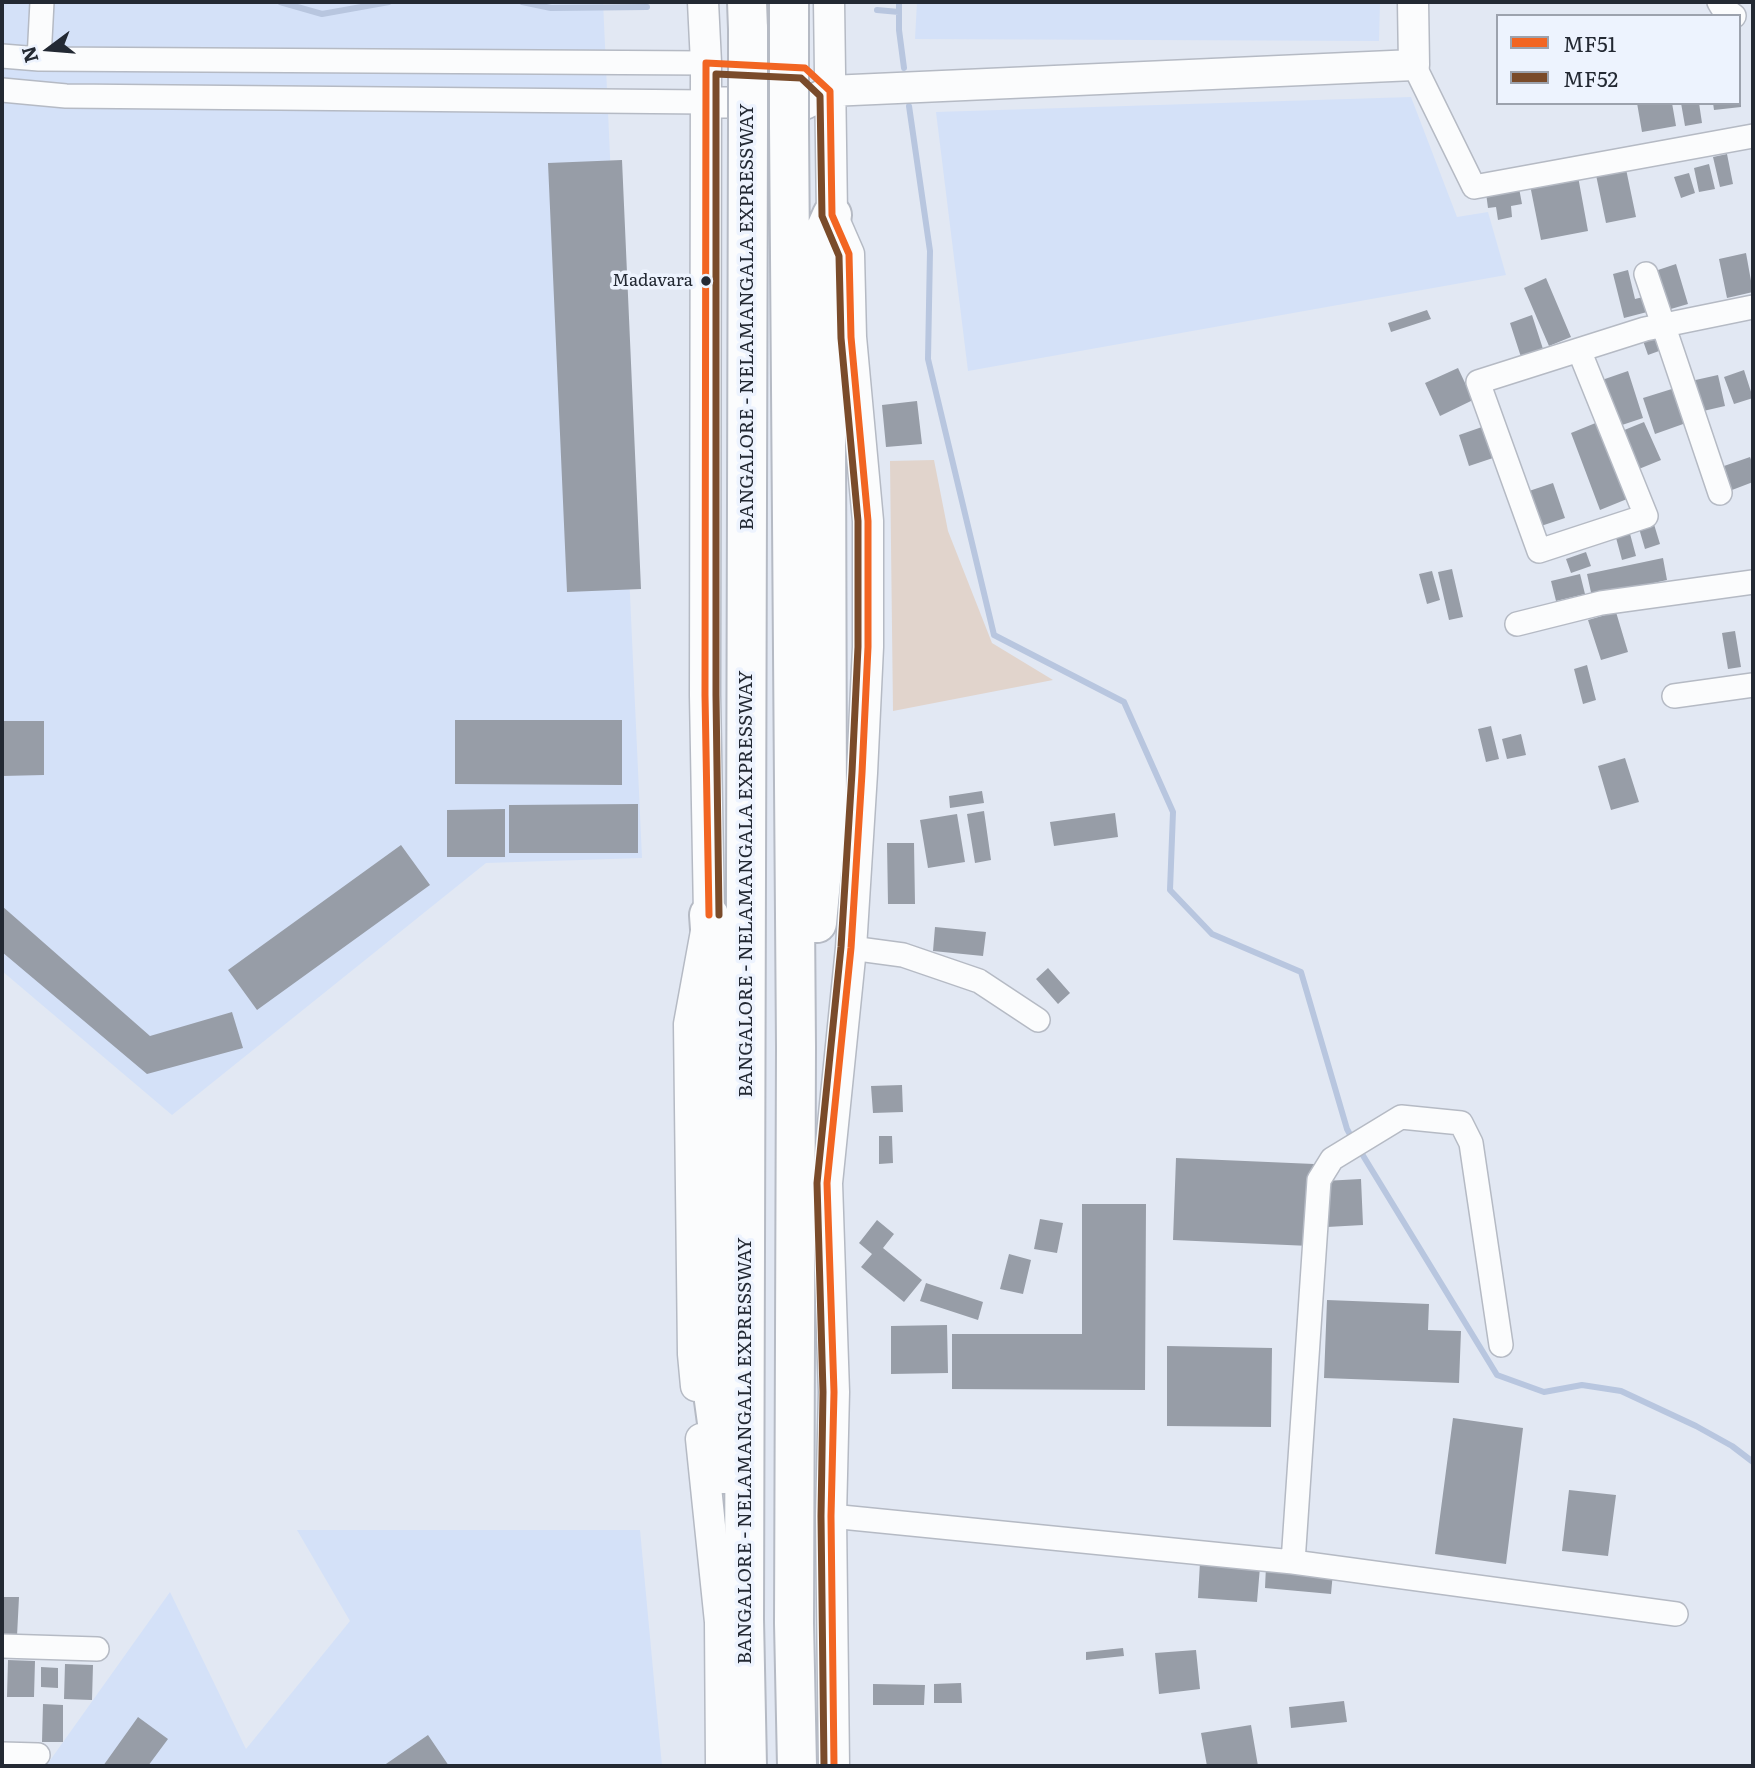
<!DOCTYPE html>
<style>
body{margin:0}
#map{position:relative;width:1755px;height:1768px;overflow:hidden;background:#e2e8f3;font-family:Literata,serif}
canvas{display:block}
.frame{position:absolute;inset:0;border:4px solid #232933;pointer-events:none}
.legend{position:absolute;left:1496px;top:14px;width:245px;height:91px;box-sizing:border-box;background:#edf3fe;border:2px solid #9ca2ad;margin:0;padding:9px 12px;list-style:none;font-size:21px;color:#232933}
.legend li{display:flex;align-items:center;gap:14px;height:35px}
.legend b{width:35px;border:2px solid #9ca2ad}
.north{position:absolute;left:14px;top:14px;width:70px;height:70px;-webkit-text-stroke:5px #edf3fe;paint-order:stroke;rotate:254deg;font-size:19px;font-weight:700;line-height:28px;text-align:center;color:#232933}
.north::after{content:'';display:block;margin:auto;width:24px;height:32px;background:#232933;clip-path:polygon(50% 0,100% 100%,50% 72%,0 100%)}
</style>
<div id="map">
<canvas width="1755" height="1768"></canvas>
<div class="frame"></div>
<ul class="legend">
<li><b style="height:9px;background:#f26522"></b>MF51</li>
<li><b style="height:9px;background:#7a4b2a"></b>MF52</li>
</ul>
<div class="north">N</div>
</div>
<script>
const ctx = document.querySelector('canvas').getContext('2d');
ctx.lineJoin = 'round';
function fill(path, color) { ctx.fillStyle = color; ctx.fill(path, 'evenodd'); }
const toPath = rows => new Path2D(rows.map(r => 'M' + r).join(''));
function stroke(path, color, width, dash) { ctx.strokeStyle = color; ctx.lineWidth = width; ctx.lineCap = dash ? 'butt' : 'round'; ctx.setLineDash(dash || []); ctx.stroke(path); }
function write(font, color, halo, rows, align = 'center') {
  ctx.font = font + ' Literata,serif'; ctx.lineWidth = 7; ctx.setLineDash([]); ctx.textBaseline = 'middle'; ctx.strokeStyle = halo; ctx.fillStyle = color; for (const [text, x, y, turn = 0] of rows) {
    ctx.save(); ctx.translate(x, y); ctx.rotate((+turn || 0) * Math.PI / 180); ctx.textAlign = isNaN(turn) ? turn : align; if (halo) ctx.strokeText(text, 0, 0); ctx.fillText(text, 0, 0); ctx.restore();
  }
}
const built = toPath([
 [2,2,603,2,642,858,486,863,172,1115,2,971],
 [917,2,1380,2,1379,41,915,39],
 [1411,97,1457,217,1488,212,1506,275,968,371,936,112],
 [297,1530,640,1530,662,1766,46,1766,170,1592,246,1749,350,1621]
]);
const green = toPath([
 [934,460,948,531,992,643,1053,680,893,711,890,461]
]);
const stream = toPath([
 [280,2,322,14,389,2],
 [522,2,551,8,647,7],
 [899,2,899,30,904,68],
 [877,10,899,12],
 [909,106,930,251,928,359,994,635,1124,702,1173,812,1170,890,1212,934,1301,972,1347,1129,1353,1140],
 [1359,1149,1497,1375,1544,1392,1582,1385,1621,1391,1696,1426,1732,1446,1753,1462]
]);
const building = toPath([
 [1637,103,1672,103,1676,126,1642,132],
 [1681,103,1699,103,1702,123,1685,126],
 [1713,103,1741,103,1741,107,1714,110],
 [1727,154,1733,184,1720,187,1713,157],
 [622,160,641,589,567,592,548,163],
 [1709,164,1715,189,1699,192,1694,168],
 [1626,169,1636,217,1606,223,1596,175],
 [1577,171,1588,231,1541,240,1529,180],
 [1689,173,1695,193,1681,198,1674,177],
 [1519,188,1522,204,1511,206,1512,217,1498,220,1496,207,1488,208,1486,193],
 [1746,253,1753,292,1727,298,1719,259],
 [1676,264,1688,304,1664,311,1652,272],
 [1628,270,1635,299,1647,296,1651,311,1624,318,1613,274],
 [1546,278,1571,337,1549,346,1524,288],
 [1427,310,1431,319,1391,332,1388,323],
 [1532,315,1543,349,1521,357,1510,323],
 [1653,334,1659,351,1648,355,1642,338],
 [1458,368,1473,400,1440,416,1425,383],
 [1744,370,1753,398,1734,404,1724,377],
 [1628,371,1643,418,1616,427,1602,380],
 [1718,375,1725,406,1699,412,1691,381],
 [1675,388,1686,423,1655,434,1643,398],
 [917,401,922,444,886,447,882,405],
 [1598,422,1627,499,1600,510,1571,433],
 [1644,422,1661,460,1634,471,1617,433],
 [1482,427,1493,458,1469,466,1459,435],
 [1750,457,1753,465,1753,482,1732,490,1724,466],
 [1553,483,1565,518,1535,528,1523,493],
 [1653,521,1660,544,1645,549,1638,525],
 [1629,530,1636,556,1622,560,1615,534],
 [1586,552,1591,566,1571,573,1566,559],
 [1663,558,1667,580,1592,597,1587,574],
 [1452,569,1463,617,1449,620,1438,572],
 [1432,571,1440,600,1427,604,1419,574],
 [1580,574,1585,594,1556,601,1551,581],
 [1616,612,1628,652,1601,660,1588,620],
 [1735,631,1741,667,1728,669,1722,633],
 [1587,665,1596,700,1583,704,1574,669],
 [455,720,622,720,622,785,455,784],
 [2,721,44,721,44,775,2,776],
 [1491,726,1499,759,1486,762,1478,729],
 [1521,734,1526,755,1507,759,1502,739],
 [1625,758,1639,802,1611,810,1598,766],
 [982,791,984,803,950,808,949,796],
 [638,804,638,853,509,853,509,805],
 [505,809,505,857,447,857,447,810],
 [984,811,991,860,975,863,967,814],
 [1115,813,1118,837,1054,846,1050,822],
 [957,814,965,862,928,868,920,820],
 [887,843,914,843,915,904,888,904],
 [401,845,430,885,257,1010,228,970],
 [2,906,150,1036,232,1012,243,1048,147,1074,2,952],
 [935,927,986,932,983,956,933,951],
 [1048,968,1070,993,1058,1004,1036,979],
 [902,1085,903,1112,873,1113,871,1086],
 [879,1136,892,1136,893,1163,879,1164],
 [1176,1158,1314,1164,1310,1246,1173,1240],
 [1361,1179,1363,1225,1327,1227,1324,1181],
 [1082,1204,1146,1204,1145,1390,952,1389,952,1334,1082,1334],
 [1040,1219,1063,1223,1057,1253,1034,1249],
 [877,1220,894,1234,883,1248,922,1280,904,1302,861,1267,872,1254,859,1243],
 [1009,1254,1031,1260,1023,1294,1000,1289],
 [926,1283,983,1302,978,1320,920,1301],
 [1327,1300,1429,1304,1428,1330,1461,1331,1459,1383,1324,1378],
 [947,1325,948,1373,891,1374,891,1326],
 [1167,1346,1272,1348,1271,1427,1167,1426],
 [1453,1418,1523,1428,1506,1564,1435,1554],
 [1569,1490,1616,1495,1608,1556,1562,1551],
 [1200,1562,1260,1567,1257,1602,1198,1598],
 [1266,1566,1333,1572,1331,1594,1265,1588],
 [2,1597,19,1597,17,1636,2,1635],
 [1123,1648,1124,1656,1086,1660,1086,1652],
 [1196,1650,1200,1689,1159,1694,1155,1653],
 [8,1660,35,1661,34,1697,7,1697],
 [65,1664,93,1665,92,1700,64,1699],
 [41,1667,58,1668,58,1688,41,1687],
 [961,1683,962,1703,934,1703,934,1684],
 [873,1684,925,1685,924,1705,873,1705],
 [1344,1701,1347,1722,1291,1728,1289,1707],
 [43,1704,63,1705,63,1742,42,1742],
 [138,1717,168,1739,148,1766,103,1766],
 [1251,1725,1258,1766,1207,1766,1201,1733],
 [428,1735,449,1766,383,1766]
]);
const minor = toPath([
 [1719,2,1722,7,1734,16],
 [2,56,39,59,706,63],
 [39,59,42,2],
 [1414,65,1474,187,1753,136],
 [2,90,66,96,706,102],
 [1646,274,1720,493],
 [1579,350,1646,516,1539,551,1478,382,1645,329,1753,307],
 [1517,624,1601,603,1753,582],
 [1674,696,1753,685],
 [851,948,903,955,979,981,1038,1020],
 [831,1516,1293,1562,1676,1614],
 [1293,1562,1319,1180,1332,1159,1401,1117,1461,1123,1471,1143,1501,1345],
 [2,1646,97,1649],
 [2,1754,38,1755]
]);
const tertiary = toPath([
 [829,2,832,215,849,254,851,337,868,521,868,647,862,773,851,948,827,1183,834,1392,831,1516,834,1766],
 [706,102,805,104,830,91,1414,65,1413,2],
 [696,1386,693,1354,689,1024,709,915,705,695,706,63,703,2],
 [701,1439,720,1622,721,1766]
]);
const motorway = toPath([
 [747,2,748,29],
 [789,33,789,2],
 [789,125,796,1047,794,1623,797,1766],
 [709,915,717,1025,712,1386,724,1474],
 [817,923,827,818,826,430,819,244,832,215],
 [747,1766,744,1619,748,125]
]);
const motorwayBridge = toPath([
 [748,29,748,125],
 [789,125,789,33]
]);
const bus1 = toPath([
 [709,915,705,695,706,63,805,68,830,91,832,215,849,254,851,337,868,521,868,647,862,773,851,948,827,1183,834,1392,831,1516,834,1766]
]);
const bus2 = toPath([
 [719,915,716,695,716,74,801,78,820,96,822,216,839,256,841,338,858,521,858,647,852,772,841,947,817,1183,823,1392,821,1516,824,1766]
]);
const markers = [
 [706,281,6,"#232933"]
];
const busNames = [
 ["Madavara",693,281]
];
const streetNames = [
 ["BANGALORE - NELAMANGALA EXPRESSWAY",747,317,-90],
 ["BANGALORE - NELAMANGALA EXPRESSWAY",746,884,-90],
 ["BANGALORE - NELAMANGALA EXPRESSWAY",745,1451,-90]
];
fill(built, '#d4e1f8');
fill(green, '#e1d4cc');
stroke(stream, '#b8c6df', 6);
fill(building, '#979da7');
stroke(minor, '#b5bac4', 26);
stroke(tertiary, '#b5bac4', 33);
stroke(motorway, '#b5bac4', 42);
stroke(minor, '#fbfcfd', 23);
stroke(tertiary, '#fbfcfd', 30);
stroke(motorway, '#fbfcfd', 38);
stroke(motorwayBridge, '#b5bac4', 42, []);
stroke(motorwayBridge, '#fbfcfd', 38);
stroke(bus1, '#f26522', 7);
stroke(bus2, '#7a4b2a', 7);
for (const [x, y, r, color] of markers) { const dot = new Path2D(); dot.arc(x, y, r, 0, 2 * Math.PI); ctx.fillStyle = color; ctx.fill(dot); stroke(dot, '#edf3fe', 2.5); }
write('17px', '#232933', '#edf3fe', busNames, 'right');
write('19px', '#232933', '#edf3fe', streetNames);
</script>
